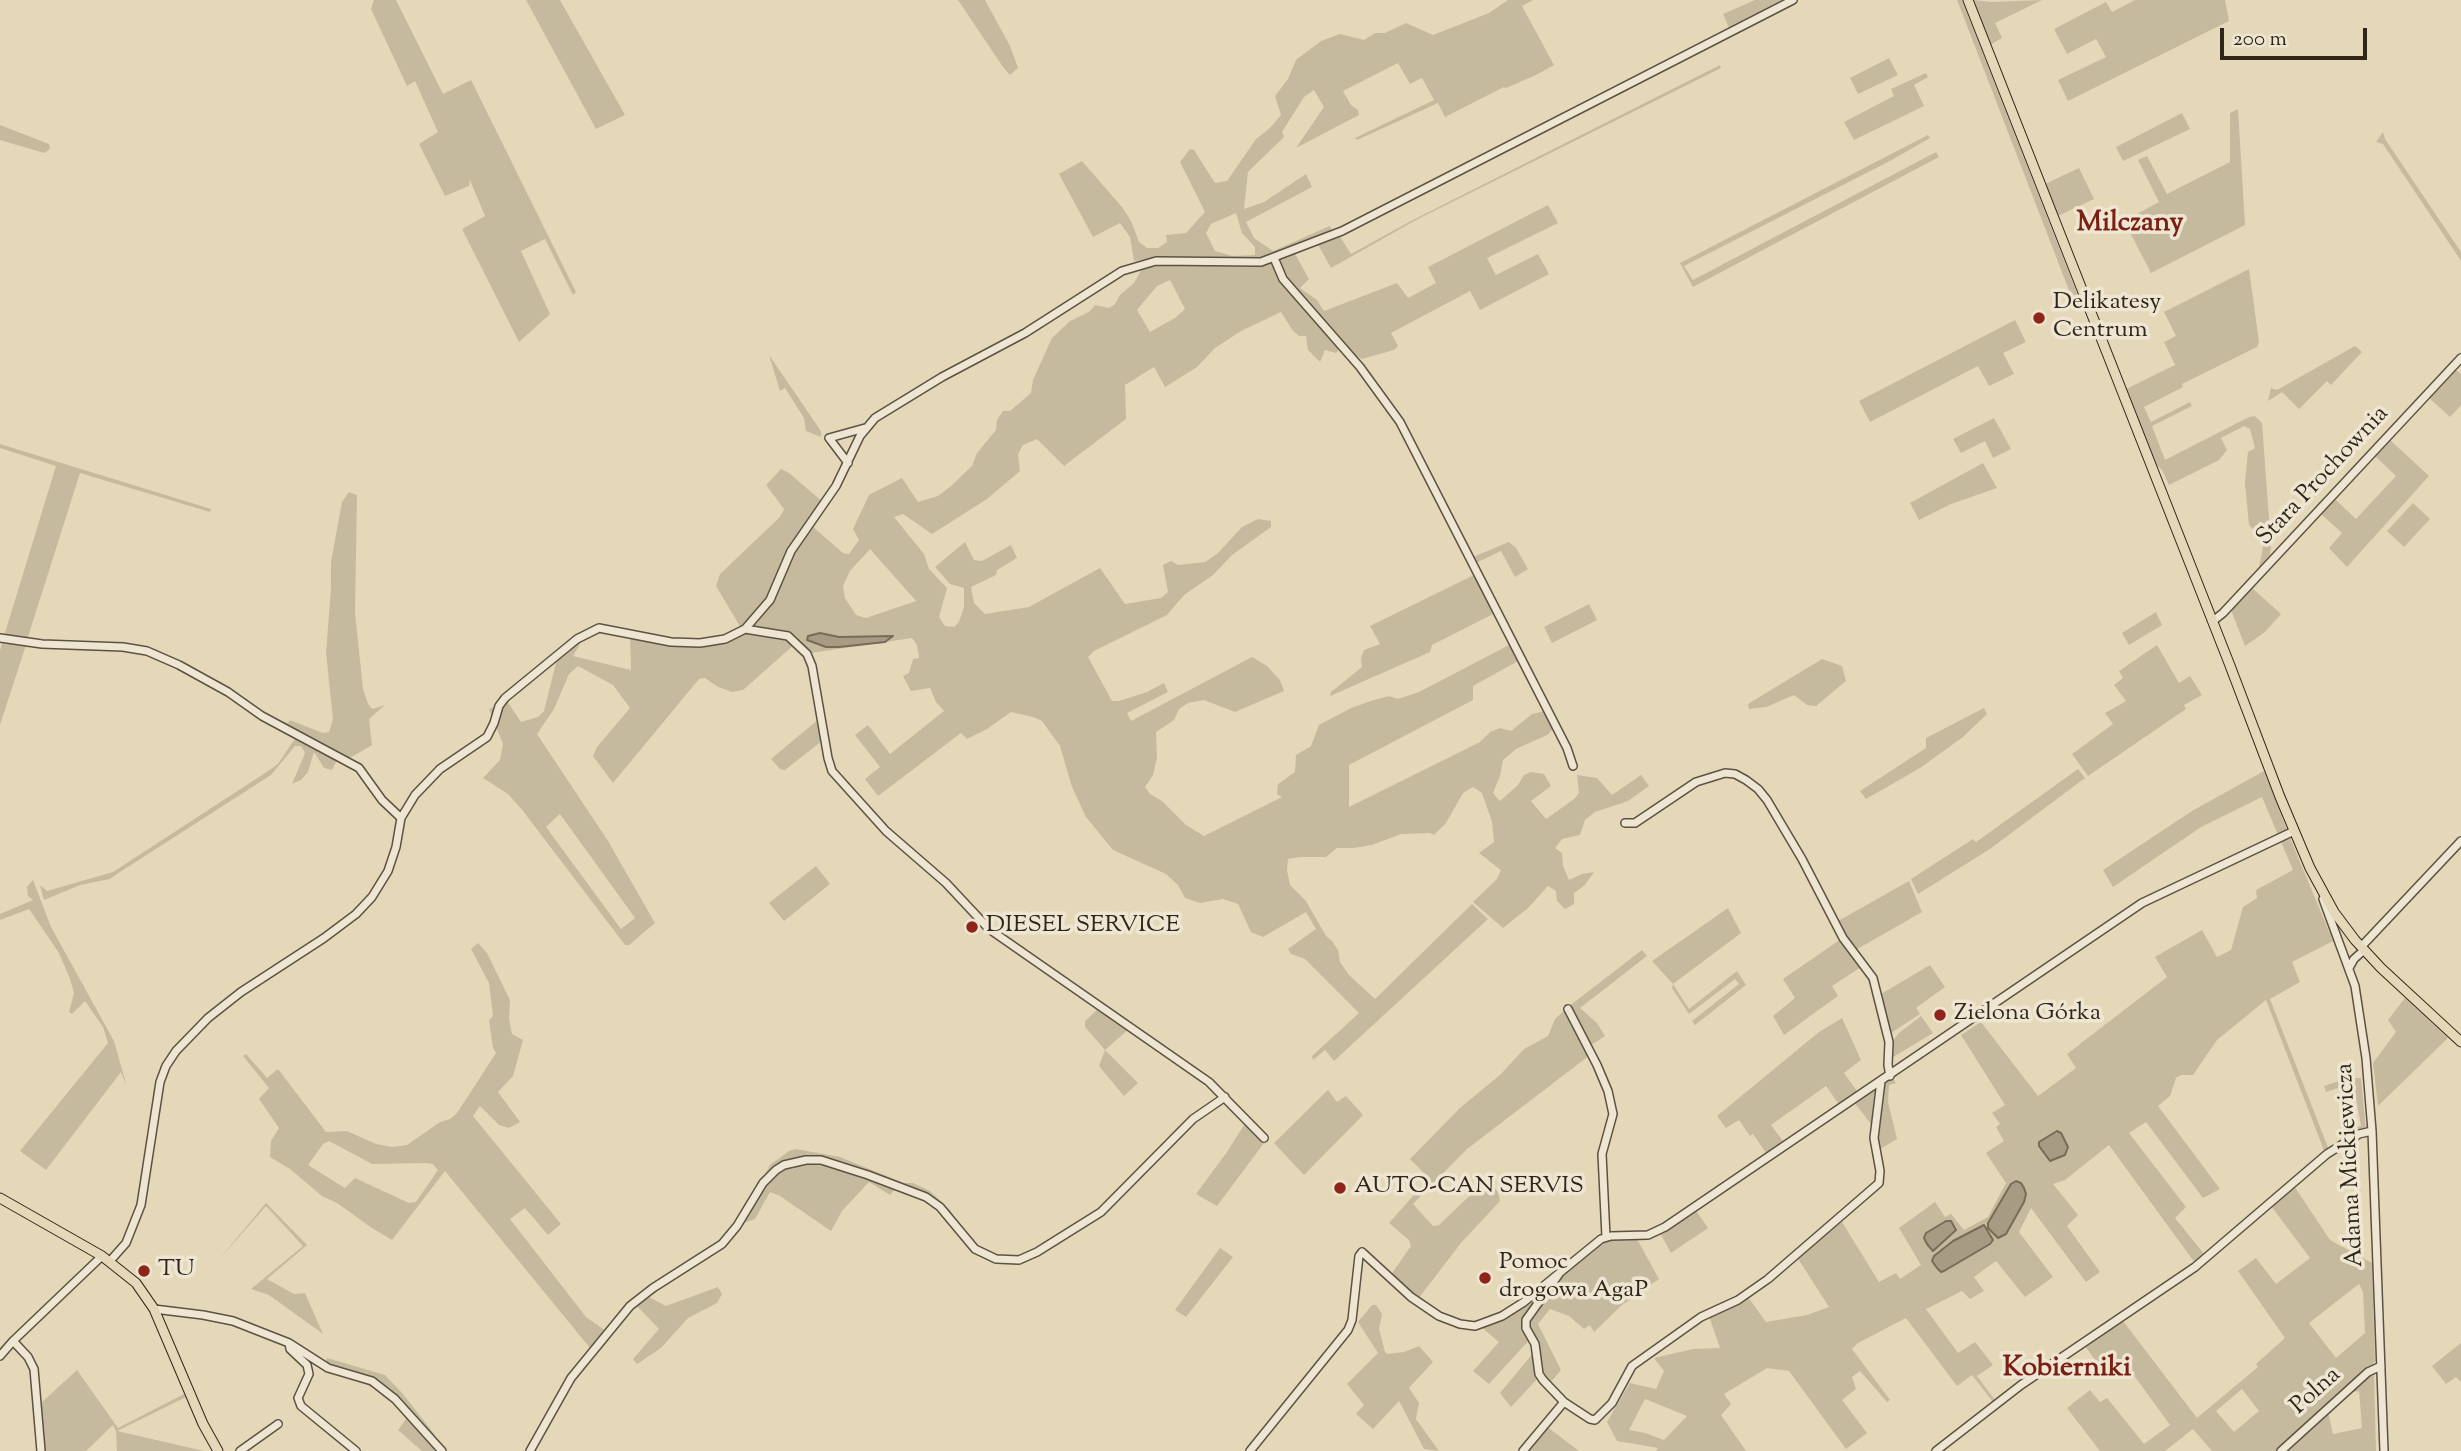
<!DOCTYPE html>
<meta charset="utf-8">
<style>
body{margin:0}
#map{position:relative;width:2461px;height:1451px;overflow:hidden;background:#e5d8b9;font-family:"Sorts Mill Goudy",serif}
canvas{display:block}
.scale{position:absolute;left:2220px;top:28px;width:147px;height:32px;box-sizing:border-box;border:4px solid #2f261a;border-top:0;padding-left:9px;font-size:21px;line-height:24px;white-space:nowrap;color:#2f261a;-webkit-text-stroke:5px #eee6d2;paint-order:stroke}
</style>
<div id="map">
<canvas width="2461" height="1451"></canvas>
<div class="scale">200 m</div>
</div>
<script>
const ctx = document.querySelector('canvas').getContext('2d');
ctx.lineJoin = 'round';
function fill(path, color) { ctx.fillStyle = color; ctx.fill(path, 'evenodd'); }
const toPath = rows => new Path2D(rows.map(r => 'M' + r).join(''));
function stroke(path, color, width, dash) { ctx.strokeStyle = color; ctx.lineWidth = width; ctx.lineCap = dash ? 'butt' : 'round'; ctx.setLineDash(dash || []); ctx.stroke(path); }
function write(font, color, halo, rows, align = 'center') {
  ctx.font = font + ' "Sorts Mill Goudy",serif'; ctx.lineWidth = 7; ctx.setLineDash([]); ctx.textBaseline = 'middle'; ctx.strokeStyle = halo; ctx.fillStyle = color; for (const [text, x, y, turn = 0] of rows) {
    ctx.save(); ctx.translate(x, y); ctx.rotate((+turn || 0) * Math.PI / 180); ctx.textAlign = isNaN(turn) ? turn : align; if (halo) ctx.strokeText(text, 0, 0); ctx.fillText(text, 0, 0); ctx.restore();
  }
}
const green = toPath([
 [374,0,396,0,443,94,471,80,576,292,573,295,545,239,521,251,550,314,519,342,462,229,485,216,470,180,469,186,445,196,419,144,438,132,415,81,407,86,371,9],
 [526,0,560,0,625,115,596,129],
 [958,0,985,0,1010,46,1018,68,1010,75,1003,67],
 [1508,0,1533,0,1522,6,1554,65,1536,75,1506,88,1504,87,1445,117,1438,103,1357,140,1355,138,1434,100,1422,78,1410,84,1398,63,1343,91,1351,105,1358,110,1359,115,1296,148,1324,107,1314,90,1304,97,1282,132,1284,137,1248,172,1244,209,1264,202,1306,174,1312,187,1246,222,1254,238,1273,251,1330,226,1333,232,1265,258,1243,260,1170,257,1134,261,1130,237,1120,223,1093,237,1059,174,1082,161,1122,207,1131,221,1139,242,1147,248,1158,248,1167,242,1166,235,1186,233,1205,212,1180,162,1190,149,1194,150,1215,183,1227,181,1256,139,1270,128,1281,115,1275,96,1288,79,1296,60,1321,41,1340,34,1364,40,1375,33,1385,33,1406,23,1433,35,1489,13],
 [1236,213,1242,233,1255,247,1255,255,1232,256,1215,251,1206,233,1211,224],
 [1755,0,1786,0,1730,30,1723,14],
 [1957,0,1962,0,2080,301,2075,303,2070,293],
 [1974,0,1991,2,2042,0,1995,23,2002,38,1990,45],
 [2135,0,2225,0,2229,21,2068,101,2058,80,2106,57,2096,39,2067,54,2054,29,2106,2,2112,12],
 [1889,58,1898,75,1858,94,1850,78],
 [1720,65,1721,68,1416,220,1331,268,1317,243,1339,235,1351,254,1411,221],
 [1926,73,1928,77,1914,85,1924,106,1854,140,1844,122,1894,96,1891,89],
 [2238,109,2245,225,2151,273,2124,221,2159,202,2138,160,2147,156,2167,194,2230,162,2230,113],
 [2182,113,2190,129,2123,161,2116,147],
 [0,125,49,144,50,149,44,153,0,140],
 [2383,132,2385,139,2461,252,2461,261,2383,144,2376,142],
 [1928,135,1930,138,1888,162,1684,266,1693,280,1936,152,1939,157,1693,287,1680,263],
 [2079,168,2094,199,2058,216,2045,184],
 [1548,205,1558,223,1487,258,1496,275,1538,254,1549,274,1480,310,1470,291,1391,333,1398,346,1394,350,1362,359,1340,348,1336,353,1325,350,1320,362,1308,350,1306,336,1299,336,1293,331,1281,312,1241,331,1215,348,1197,367,1165,387,1154,367,1125,385,1126,419,1064,466,1037,439,1023,445,1018,454,1020,471,987,499,932,534,903,514,894,517,924,554,929,569,947,588,939,617,945,626,954,627,959,622,964,607,964,588,950,584,935,567,965,542,974,560,982,561,1011,545,1017,558,997,570,996,575,971,587,974,603,985,614,1029,607,1100,568,1125,604,1161,598,1168,592,1163,565,1171,561,1178,565,1205,562,1218,553,1242,527,1258,519,1271,521,1271,527,1232,555,1213,575,1184,595,1167,615,1094,651,1088,657,1112,701,1119,701,1147,692,1164,683,1168,692,1127,713,1131,721,1252,657,1267,666,1280,680,1284,691,1235,712,1204,700,1188,703,1179,709,1174,720,1156,732,1157,758,1153,775,1145,787,1150,794,1162,801,1186,825,1204,836,1282,797,1277,794,1278,784,1295,772,1296,755,1311,746,1319,725,1351,708,1374,700,1389,696,1398,699,1419,692,1511,644,1520,660,1473,686,1473,700,1349,765,1349,807,1480,742,1490,732,1500,728,1511,731,1532,714,1545,711,1554,728,1547,735,1516,749,1503,760,1500,776,1493,793,1500,801,1518,785,1524,775,1531,772,1544,774,1551,786,1531,801,1546,819,1574,799,1579,793,1577,775,1597,778,1612,795,1641,775,1649,786,1628,801,1595,812,1585,820,1580,835,1562,839,1555,848,1562,853,1563,866,1569,880,1582,874,1594,872,1584,886,1574,893,1574,904,1565,909,1557,901,1556,891,1548,886,1528,908,1503,928,1473,902,1497,879,1501,870,1479,853,1494,842,1492,822,1482,793,1473,787,1463,793,1446,823,1434,835,1430,833,1401,834,1372,845,1354,848,1337,848,1326,857,1300,857,1288,859,1287,870,1290,885,1306,901,1326,936,1332,941,1338,950,1340,962,1349,975,1375,999,1472,904,1488,919,1334,1061,1325,1050,1313,1060,1312,1056,1359,1013,1305,959,1291,954,1288,949,1316,929,1306,912,1263,937,1251,932,1238,904,1223,899,1200,903,1185,898,1178,885,1166,874,1113,850,1086,817,1072,787,1060,746,1042,721,1033,717,1011,712,987,729,967,739,961,733,878,796,865,779,880,767,855,735,868,725,890,754,944,711,936,702,930,688,911,691,903,676,909,673,913,659,919,658,917,645,912,638,811,653,796,636,783,631,752,628,767,611,794,553,812,526,843,553,849,554,859,540,853,529,869,495,902,478,918,502,938,496,951,486,972,466,977,453,996,430,997,420,1003,411,1010,411,1031,393,1033,380,1052,338,1070,321,1089,312,1095,305,1109,308,1115,304,1120,295,1134,283,1143,267,1151,264,1244,264,1294,252,1309,279,1300,288,1317,300,1324,311,1397,283,1408,298,1436,283,1428,267],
 [1170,280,1185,309,1175,318,1150,332,1137,310,1157,286],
 [870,549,916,601,866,618,856,615,845,598,843,586,850,571],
 [2249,269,2259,342,2257,347,2182,384,2183,387,2144,407,2151,422,2190,402,2192,406,2152,426,2165,460,2249,417,2255,416,2262,423,2271,546,2270,555,2259,567,2264,542,2249,525,2245,483,2248,452,2255,448,2250,429,2244,426,2221,438,2227,450,2219,460,2169,485,2162,470,2154,462,2126,389,2175,365,2164,342,2176,336,2164,312],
 [2015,320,2026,342,2003,353,2014,374,1989,386,1978,366,1870,422,1859,401],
 [2355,346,2362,352,2331,385,2327,381,2299,409,2282,392,2268,401,2271,388,2277,390],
 [769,355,821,431,821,437,806,431,804,418,785,388,780,391],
 [2455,369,2461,374,2461,405,2450,417,2428,397],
 [1994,418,2011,449,1993,458,1985,441,1961,453,1953,439],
 [2389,439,2429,476,2347,567,2329,548,2342,533,2321,514,2335,499,2356,519,2396,476,2374,455],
 [0,444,211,509,210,512,80,473,27,640,4,636,56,466,0,448],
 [1983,463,1997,488,1951,504,1919,520,1910,503],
 [781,469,789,473,823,502,790,549,775,588,764,605,741,628,716,586,720,574,780,517,784,509,766,485],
 [349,492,357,495,355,613,363,689,368,704,372,709,385,705,369,719,372,745,348,759,269,717,288,723,290,720,323,733,329,732,333,719,326,653,331,589,331,562,342,502],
 [2413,503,2430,519,2404,547,2387,531],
 [1509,542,1516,548,1528,569,1515,577,1501,551,1476,563,1473,557],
 [1476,574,1495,613,1432,645,1430,652,1330,696,1331,692,1362,667,1361,658,1364,650,1380,644,1370,626],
 [2251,587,2281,614,2265,632,2245,646,2231,610],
 [1589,604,1597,620,1552,643,1544,627],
 [2156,612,2162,625,2129,645,2122,633],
 [743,633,784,636,795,644,743,690,732,692,718,687,705,678,699,679,613,783,593,756,597,747,630,708,613,685,578,666,569,674,554,709,537,734,608,841,655,923,629,945,625,945,523,811,508,794,483,778,500,760,503,744,489,709,507,701,521,722,538,717,544,711,557,659,583,639,573,656,631,670,630,635,674,646,689,647,721,644],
 [560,814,635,918,621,929,546,827],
 [3,642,26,645,0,725,0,650],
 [2157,645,2179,683,2190,676,2202,695,2184,705,2186,709,2088,776,2072,754,2113,724,2105,713,2126,701,2114,685,2123,678,2119,671],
 [1822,659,1842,666,1846,681,1816,706,1807,705,1794,695,1766,707,1749,709,1748,704],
 [1984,708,1987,714,1963,737,1920,768,1866,799,1860,791,1926,748,1926,738],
 [820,718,823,740,785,770,780,769,771,759],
 [294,736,338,758,332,770,324,768,314,752,308,772,301,780,292,784,305,753,301,746,295,746,271,775,120,872,110,879,80,885,44,900,40,885,47,891,113,872,262,775,278,764,294,740],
 [2078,769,2085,778,1990,849,1918,894,1911,879,1973,839,1976,842],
 [2264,771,2287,830,2278,835,2262,797,2201,827,2113,887,2103,870,2192,811],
 [2290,838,2333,941,2292,962,2300,982,2270,999,2329,1150,2325,1153,2266,1000,2217,1040,2193,1075,2181,1075,2176,1078,2170,1096,2158,1106,2220,1189,2203,1198,2146,1122,2129,1133,2186,1207,2175,1218,2205,1255,2195,1263,2109,1145,2065,1180,2053,1184,2078,1215,2067,1226,2100,1272,2086,1282,2031,1208,2019,1232,2053,1277,2025,1297,1996,1261,1974,1277,1984,1291,1970,1299,1962,1291,1926,1309,1958,1353,1975,1342,1993,1365,1977,1376,1995,1400,1993,1402,1972,1375,1957,1386,1906,1318,1858,1343,1852,1349,1890,1400,1887,1402,1860,1371,1852,1377,1856,1389,1842,1400,1867,1433,1846,1449,1789,1371,1767,1368,1724,1394,1731,1404,1721,1415,1746,1451,1656,1451,1658,1448,1617,1441,1607,1422,1630,1383,1656,1389,1664,1371,1654,1358,1693,1349,1720,1348,1709,1316,1748,1297,1766,1322,1807,1315,1829,1307,1797,1257,1842,1222,1879,1282,1896,1273,1900,1279,1921,1265,1899,1228,1935,1202,1945,1217,1951,1214,1964,1230,1988,1217,2006,1183,1986,1153,2004,1141,1996,1127,2000,1124,1992,1113,2005,1105,1961,1035,1981,1022,2038,1096,2076,1068,2067,1054,2167,977,2155,957,2202,930,2217,957,2231,950,2243,907,2257,898,2256,890,2293,870,2281,842],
 [1645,1399,1687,1416,1664,1440,1645,1433,1629,1430],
 [816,866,830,884,784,921,769,903],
 [33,880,51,927,114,1041,127,1087,121,1072,46,1170,20,1151,108,1043,103,1027,85,1001,72,1014,69,1012,74,993,70,979,59,953,29,909,0,920,0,914,33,900,28,896,27,887],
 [1909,881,1922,912,1854,951,1838,921],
 [1728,908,1741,933,1673,984,1689,1009,1737,971,1746,985,1695,1025,1692,1021,1739,984,1735,979,1689,1014,1672,988,1673,984,1652,961],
 [1841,939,1861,967,1832,986,1838,996,1784,1035,1773,1016,1795,998,1783,979],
 [478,943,487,953,510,1000,509,1019,512,1034,523,1040,513,1076,498,1092,520,1122,509,1128,499,1125,480,1106,473,1116,561,1224,548,1235,525,1208,510,1219,586,1317,606,1331,590,1348,445,1171,392,1240,372,1228,337,1203,322,1196,290,1169,270,1157,271,1141,279,1128,259,1099,269,1088,243,1056,246,1054,267,1078,278,1069,326,1132,347,1131,376,1144,392,1147,407,1145,440,1122,450,1119,457,1113,496,1053,493,1048,489,1020,493,1016,489,983,471,949],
 [329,1141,372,1164,426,1163,433,1164,438,1170,416,1202,409,1203,355,1178,345,1188,308,1165,323,1144],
 [1642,950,1647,956,1580,1008,1597,1023,1605,1036,1590,1046,1568,1007],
 [1930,965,1945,987,1916,1008,1920,1014,1891,1033,1881,994],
 [2405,998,2448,1038,2378,1106,2373,1063,2396,1032,2388,1020],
 [1098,1009,1130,1028,1105,1050,1138,1083,1124,1096,1099,1066,1105,1050,1085,1027,1085,1021],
 [1566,1009,1590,1055,1467,1149,1413,1204,1433,1226,1439,1225,1487,1179,1498,1192,1500,1201,1461,1243,1418,1299,1390,1276,1411,1246,1409,1240,1389,1223,1429,1178,1410,1159,1460,1108,1501,1074,1524,1049,1548,1036,1555,1019],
 [1921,1016,1933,1033,1890,1059,1891,1043,1899,1033],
 [1842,1018,1861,1060,1844,1073,1859,1094,1879,1086,1874,1128,1854,1102,1843,1110,1826,1086,1771,1125,1785,1144,1768,1156,1753,1134,1750,1136,1739,1120,1726,1128,1717,1116,1819,1032],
 [1892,1077,1896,1083,1889,1085,1888,1102,1897,1139,1877,1151,1876,1138,1883,1082],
 [2348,1078,2361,1078,2366,1131,2343,1141,2340,1134,2361,1126,2353,1083,2326,1092,2324,1086],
 [1328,1090,1337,1102,1346,1096,1363,1115,1304,1175,1274,1143],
 [1246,1122,1264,1143,1217,1206,1196,1194,1227,1152],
 [796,1149,840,1157,904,1183,913,1183,930,1191,950,1210,972,1244,940,1203,836,1162,791,1161,759,1186,770,1165,789,1151],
 [798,1163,827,1163,866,1176,895,1189,890,1195,869,1182,842,1211,831,1231,780,1196,770,1192,755,1219,741,1224,766,1182,775,1173],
 [2294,1186,2330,1240,2372,1263,2375,1361,2373,1363,2373,1367,2277,1451,2212,1451,2193,1429,2165,1451,2100,1451,2067,1408,2090,1390,2100,1402,2107,1398,2144,1444,2170,1425,2122,1359,2104,1372,2085,1346,2123,1321,2197,1418,2258,1367,2256,1364,2285,1338,2238,1271,2256,1258,2276,1284,2310,1258,2271,1206],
 [2359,1284,2363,1292,2365,1333,2336,1358,2309,1323],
 [2242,1389,2259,1411,2234,1432,2216,1411],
 [266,1203,307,1245,267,1279,294,1294,305,1293,323,1334,269,1295,251,1289,303,1246,266,1206,217,1262],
 [1695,1209,1708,1228,1671,1253,1660,1233],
 [1605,1239,1637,1239,1659,1279,1622,1305,1594,1332,1590,1325,1584,1329,1569,1316,1550,1309,1538,1324,1561,1370,1549,1384,1542,1374,1532,1337,1489,1384,1473,1371,1499,1342,1481,1327,1498,1321],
 [1220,1248,1233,1257,1186,1317,1175,1310],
 [718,1287,722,1294,717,1303,688,1318,661,1348,637,1364,633,1359,659,1329,635,1304,645,1295,666,1306],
 [1372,1305,1376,1305,1382,1314,1379,1329,1385,1352,1387,1354,1404,1352,1419,1346,1433,1362,1409,1388,1419,1403,1416,1419,1439,1451,1424,1449,1399,1401,1373,1429,1356,1414,1364,1405,1347,1384,1378,1353,1358,1322],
 [2461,1343,2461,1382,2456,1377,2446,1384,2432,1366],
 [1534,1352,1539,1377,1511,1407,1500,1393],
 [327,1358,385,1375,403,1394,435,1435,422,1434,437,1451,422,1451,398,1430,407,1418,385,1394,360,1381,324,1370],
 [77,1370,118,1428,184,1394,186,1397,117,1431,204,1451,117,1451,116,1431,113,1425,86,1451,43,1451,41,1403],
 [2371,1372,2374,1372,2376,1451,2285,1451,2328,1412,2333,1434,2362,1428,2359,1391,2348,1393],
 [1546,1426,1579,1451,1525,1451]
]);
const water = toPath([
 [820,633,839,637,893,636,885,642,839,647,826,647,807,640,808,636,820,633],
 [2057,1131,2061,1133,2068,1147,2065,1155,2050,1161,2039,1146,2039,1142,2057,1131],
 [2016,1181,2021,1183,2024,1188,2026,1194,2024,1202,2006,1234,1998,1238,1988,1228,1988,1223,2011,1184,2016,1181],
 [1946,1221,1951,1221,1956,1230,1933,1251,1927,1244,1924,1238,1926,1233,1946,1221],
 [1984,1225,1993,1240,1990,1244,1944,1271,1941,1272,1937,1268,1932,1261,1934,1256,1953,1241,1984,1225]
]);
const minor = toPath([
 [1274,258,1283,279,1360,367,1400,422,1567,748,1573,766],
 [848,463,829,438,865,428],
 [2213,621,2223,613,2461,358],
 [745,629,788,636,807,654,812,666,828,758,832,771,886,831,946,883,989,929,1209,1082,1264,1138],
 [0,638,42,644,123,647,147,651,179,665,228,692,262,716,359,768,382,800,401,818],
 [1625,823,1635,823,1696,782,1725,773,1735,774,1746,780,1758,789,1767,800,1802,859,1843,938,1873,978,1889,1042,1888,1065,1890,1076],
 [2323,899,2355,986,2366,1058,2372,1131,2384,1451],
 [2361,947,2461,841],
 [2349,968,2354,959,2364,950],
 [1568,1009,1597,1065,1608,1091,1613,1114,1602,1154,1606,1237],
 [110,1261,126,1243,141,1205,160,1082,166,1066,176,1051,208,1018,241,992,324,938,356,914,372,897,388,871,396,847,401,818,415,795,440,769,487,737,494,723,499,706,505,698,577,639,599,628,671,642,700,643,725,639,745,629,770,600,791,551,836,486,860,436,875,418,942,377,1025,333,1122,271,1156,261,1261,262,1342,231,1793,0],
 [1559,1274,1526,1320,1526,1328,1535,1344,1539,1374,1543,1380,1564,1402,1590,1419,1595,1420,1612,1403,1632,1366,1701,1317,1738,1300,1768,1279,1879,1183,1880,1171,1874,1138,1881,1081],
 [154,1309,203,1315,233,1321,289,1343,328,1368,372,1381,395,1399,442,1451],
 [13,1341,28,1357,34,1369,41,1451],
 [289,1343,290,1349,307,1365,309,1374,298,1398,301,1406,356,1451],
 [0,1356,13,1341,102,1256],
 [240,1451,278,1424],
 [530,1451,571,1378,630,1306,653,1288,722,1244,737,1226,763,1183,776,1170,784,1165,806,1160,821,1160,868,1175,926,1197,940,1207,975,1249,996,1259,1019,1260,1037,1252,1101,1212,1193,1119,1225,1097],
 [1250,1451,1348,1330,1352,1320,1359,1256,1362,1252,1411,1297,1439,1316,1460,1324,1475,1326,1502,1316,1524,1302,1601,1239,1611,1236,1648,1235,1665,1227,2142,903,2294,831],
 [1523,1451,1564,1402],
 [1936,1451,2021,1385,2195,1267,2327,1154,2359,1134,2372,1131],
 [2281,1451,2368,1372,2381,1366]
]);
const major = toPath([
 [1968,0,2229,663,2280,797,2310,868,2334,912,2355,940,2381,968,2461,1042],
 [0,1198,102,1256,136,1283,154,1309,203,1424,218,1451]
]);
const markers = [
 [2039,318,7,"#8f2418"],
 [972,927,7,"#8f2418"],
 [1940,1015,7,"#8f2418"],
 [1340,1188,7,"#8f2418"],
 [144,1271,7,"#8f2418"],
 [1485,1278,7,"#8f2418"]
];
const poiNames = [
 ["Delikatesy",2053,304],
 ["Centrum",2053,332],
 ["DIESEL SERVICE",986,927],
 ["Zielona Górka",1954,1015],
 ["AUTO-CAN SERVIS",1354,1188],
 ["Pomoc",1499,1264],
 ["drogowa AgaP",1499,1292],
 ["TU",158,1271]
];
const streetNames = [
 ["Stara Prochownia",2324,477,-47],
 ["Adama Mickiewicza",2352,1165,-93],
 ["Polna",2317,1392,-42]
];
const quarterNames = [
 ["Milczany",2130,225],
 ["Kobierniki",2067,1370]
];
fill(green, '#c6ba9e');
fill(water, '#a79b83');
stroke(water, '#776c59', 2);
stroke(minor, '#5c5242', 10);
stroke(major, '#2f261a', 11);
stroke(minor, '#eee6d2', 7);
stroke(major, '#e5d8b9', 9);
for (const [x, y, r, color] of markers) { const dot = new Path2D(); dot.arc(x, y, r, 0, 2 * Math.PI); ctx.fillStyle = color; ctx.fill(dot); stroke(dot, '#eee6d2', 2.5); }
write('24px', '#2f261a', '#eee6d2', poiNames, 'left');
write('24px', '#2f261a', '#eee6d2', streetNames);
write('bold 28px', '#7a1f14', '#eee6d2', quarterNames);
</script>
